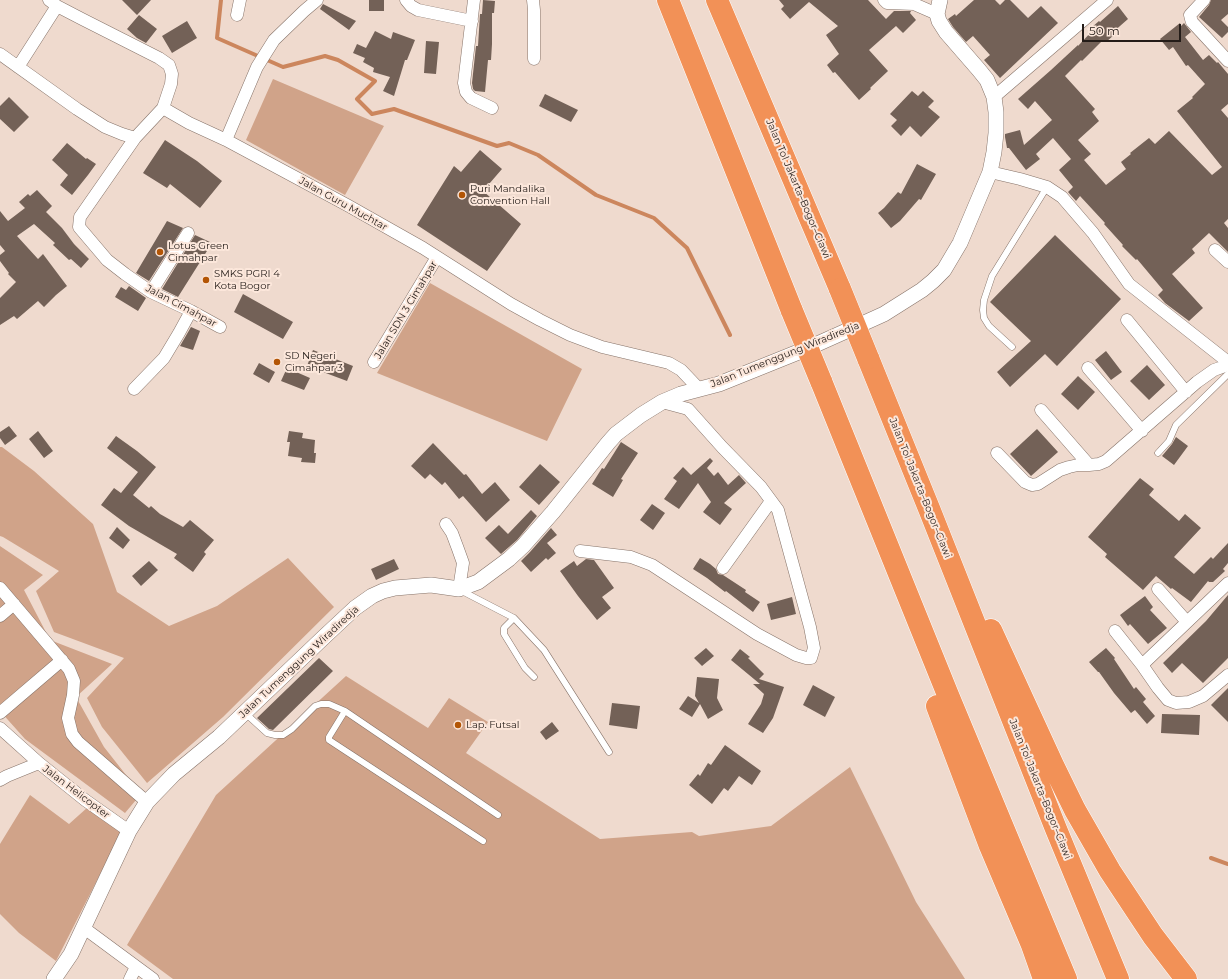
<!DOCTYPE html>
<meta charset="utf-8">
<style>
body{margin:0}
#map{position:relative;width:1228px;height:979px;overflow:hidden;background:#efdace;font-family:Montserrat,sans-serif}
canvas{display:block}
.scale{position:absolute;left:1082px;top:24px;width:99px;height:18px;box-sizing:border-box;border:2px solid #241c18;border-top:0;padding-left:5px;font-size:12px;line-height:14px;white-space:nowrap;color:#241c18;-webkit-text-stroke:3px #fce7db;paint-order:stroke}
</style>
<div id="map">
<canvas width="1228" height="979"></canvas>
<div class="scale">50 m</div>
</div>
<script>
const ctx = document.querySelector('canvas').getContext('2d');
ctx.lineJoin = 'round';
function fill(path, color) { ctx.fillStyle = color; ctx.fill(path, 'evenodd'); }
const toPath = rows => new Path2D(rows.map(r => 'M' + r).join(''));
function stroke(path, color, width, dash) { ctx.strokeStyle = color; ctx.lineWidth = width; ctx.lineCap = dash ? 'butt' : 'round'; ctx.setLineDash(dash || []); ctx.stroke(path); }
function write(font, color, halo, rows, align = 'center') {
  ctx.font = font + ' Montserrat,sans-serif'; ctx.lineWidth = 4; ctx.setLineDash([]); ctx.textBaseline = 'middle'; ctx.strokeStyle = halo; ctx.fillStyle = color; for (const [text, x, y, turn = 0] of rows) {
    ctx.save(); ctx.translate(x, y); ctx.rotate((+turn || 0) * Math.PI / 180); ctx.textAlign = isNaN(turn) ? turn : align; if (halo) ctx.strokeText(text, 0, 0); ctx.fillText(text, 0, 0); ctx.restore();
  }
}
const green = toPath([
 [273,79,384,126,345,195,246,140],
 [430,283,582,369,547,441,377,373],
 [0,447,2,447,34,471,93,524,117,592,169,626,217,606,288,558,334,607,223,717,147,783,102,727,87,698,124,658,54,632,36,591,59,571,3,537,0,536],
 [0,546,43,575,24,590,50,640,112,664,76,697,104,747,141,794,125,813,25,739,0,711],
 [346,676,428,728,449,698,488,722,466,753,600,839,692,832,699,836,771,826,850,767,916,902,965,979,173,979,127,945,216,795],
 [30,795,69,824,88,807,122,831,56,961,19,933,0,914,0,844]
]);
const stream = toPath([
 [221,0,217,38,283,67,325,56,338,60,375,81,357,99,372,114,394,109,497,146,509,143,538,155,596,195,654,218,687,248,730,335],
 [1211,858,1228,864]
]);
const building = toPath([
 [122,0,151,0,137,15],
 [369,0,384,0,384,11,369,11],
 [483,0,495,1,494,13,492,13,492,44,491,60,488,60,485,92,475,91,473,89,472,83,476,46,478,46,480,14,482,14],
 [779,0,868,0,886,19,894,11,911,11,910,13,916,20,903,33,896,26,869,50,888,71,870,88,871,89,859,100,835,72,833,73,827,65,839,54,826,35,838,26,809,2,790,19,781,9,784,6],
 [974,0,995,0,1000,5,1005,0,1010,0,1028,18,1041,6,1058,23,1000,78,984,60,990,55,973,36,966,42,953,27,948,19,955,14,956,16],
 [1211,0,1228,0,1228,14,1221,20,1228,27,1228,32,1222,38,1199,17,1209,5],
 [323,4,356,21,349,30,320,9],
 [1118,6,1128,19,1112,33,1114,35,1106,42,1103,40,1082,61,1081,60,1065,76,1095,109,1092,112,1099,121,1078,140,1091,154,1084,160,1106,185,1126,169,1121,162,1131,154,1130,153,1149,138,1155,144,1169,131,1212,175,1222,167,1177,111,1193,98,1192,97,1205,84,1188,65,1186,66,1173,47,1169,50,1160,39,1180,23,1181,26,1184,23,1191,32,1185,37,1203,60,1209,55,1217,63,1218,62,1228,74,1228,104,1221,110,1228,118,1228,219,1224,223,1228,228,1228,252,1209,233,1192,249,1195,253,1172,274,1203,308,1189,321,1165,303,1158,295,1163,290,1137,259,1136,260,1122,246,1123,245,1104,224,1105,223,1080,196,1076,201,1068,192,1073,187,1059,170,1071,159,1053,138,1036,154,1040,159,1026,170,1009,148,1007,148,1005,137,1005,134,1020,130,1024,145,1052,120,1035,101,1028,109,1018,99,1051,70,1078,45,1078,46,1093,30,1091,28,1099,21,1100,22],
 [139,15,157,29,146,43,137,38,127,29],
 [187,21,197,38,172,53,162,36],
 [375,31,391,39,393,32,415,40,407,60,405,60,394,96,383,91,390,77,373,72,374,68,363,62,365,58,353,53,357,44,366,48],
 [426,41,439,42,436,74,424,73],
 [912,91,918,96,923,91,934,101,928,107,940,117,921,137,910,126,901,136,891,126,897,120,890,114],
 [545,94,578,110,571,122,539,106],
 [9,97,29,117,14,132,0,119,0,106],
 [165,140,197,161,222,181,200,208,170,184,167,188,143,173],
 [67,143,86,159,87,158,96,164,88,175,72,195,60,185,68,175,52,160],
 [480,150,502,169,483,191,521,224,487,271,417,225,454,166,461,172],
 [917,164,936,174,921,200,919,199,900,221,891,228,878,213,884,208,898,192,901,194],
 [37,190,52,206,46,212,62,228,74,244,89,259,81,268,71,259,69,260,53,245,55,243,34,224,17,236,38,259,43,254,67,286,56,295,44,307,38,301,17,319,14,316,0,325,0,298,16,282,8,274,9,273,0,261,0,255,5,251,0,245,0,211,8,221,25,208,19,202,28,194,30,196],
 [167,221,183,228,149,281,136,273],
 [195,235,212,243,178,297,162,289],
 [1055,235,1121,299,1057,366,1045,354,1010,387,997,372,1031,341,990,302],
 [129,286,146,298,138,311,115,297,121,287,126,290],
 [243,294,293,322,283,339,234,312],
 [191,327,200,331,193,350,180,346],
 [313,350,353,366,347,381,307,366],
 [1106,351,1122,372,1111,380,1095,360],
 [259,363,275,372,269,383,253,374],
 [1147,365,1165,385,1149,400,1130,381],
 [287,368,310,378,304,390,281,381],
 [1078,376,1095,392,1078,410,1061,394],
 [9,426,17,436,5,445,0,438,0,432],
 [1037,429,1058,452,1031,476,1010,454],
 [38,431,53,451,44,458,29,439],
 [289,431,303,433,302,438,315,440,314,453,316,453,315,463,301,462,302,458,288,456,290,442,287,442],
 [116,436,137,451,156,467,133,495,149,508,151,506,160,514,183,527,190,520,214,540,204,552,206,554,193,572,174,558,177,554,129,526,101,505,114,488,121,493,138,472,107,448],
 [1176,437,1188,446,1174,465,1162,456,1172,444],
 [621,442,638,453,621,479,623,480,613,497,592,484,602,468,604,469],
 [433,443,464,475,466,474,482,494,495,482,510,500,486,522,463,496,459,499,445,482,442,485,430,474,425,479,411,466],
 [710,458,713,461,707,468,714,476,718,472,728,485,739,475,746,483,724,503,732,509,720,525,703,512,711,502,698,483,679,509,664,499,677,481,673,478,683,467,691,475],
 [540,464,560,482,539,505,519,487],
 [1140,478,1154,489,1149,495,1179,521,1185,514,1201,528,1174,557,1194,574,1211,557,1213,559,1228,543,1228,563,1223,569,1225,571,1213,582,1209,582,1208,581,1191,602,1172,588,1171,589,1156,576,1143,590,1105,557,1107,554,1088,537],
 [652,504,665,513,653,530,640,520],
 [531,510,537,516,517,540,501,554,485,538,499,525,508,534],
 [117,527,130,540,123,549,109,538],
 [551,528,557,535,547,543,556,553,548,560,546,558,531,572,521,561,530,552],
 [700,558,710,564,716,569,718,574,723,575,746,590,745,592,760,602,753,612,726,591,725,592,707,578,693,569],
 [394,559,399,569,376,580,371,569],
 [586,559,594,560,614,588,602,597,611,608,597,620,578,596,560,571,574,561,577,566],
 [149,561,158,570,141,586,132,576],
 [1228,595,1228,658,1203,683,1182,663,1172,673,1163,663,1206,621],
 [1145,596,1153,607,1150,610,1167,628,1148,644,1130,624,1128,626,1120,615],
 [792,597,796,614,771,620,767,604],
 [706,648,714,656,702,666,694,658],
 [1106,648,1115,658,1114,659,1134,689,1136,687,1146,699,1143,702,1155,716,1147,724,1135,710,1131,713,1114,693,1099,672,1098,672,1089,662],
 [740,649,750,657,748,658,764,674,759,679,784,687,773,718,763,733,748,724,761,704,764,694,753,684,760,684,731,660],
 [319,658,333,671,273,730,269,729,257,718],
 [697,677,719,679,717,698,723,710,708,719,700,704,692,717,679,709,688,696,699,703,695,696],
 [813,685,835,697,825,717,803,705],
 [1228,688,1228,722,1211,705],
 [612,703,640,706,637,729,609,725],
 [1162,714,1200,715,1199,735,1161,733],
 [552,722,559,731,546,740,540,732],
 [725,745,761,771,752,785,739,776,728,791,724,788,712,804,689,785,698,774,700,776,708,763,711,765]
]);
const service = toPath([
 [1012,347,989,326,984,318,983,310,984,300,992,276,1047,187],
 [1158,453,1169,441,1176,425,1228,374],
 [460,590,514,618,544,650,609,752],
 [514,618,504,628,504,634,525,668,534,677],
 [345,711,329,737,329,740,483,841],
 [245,713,267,733,275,735,283,735,292,729,315,706,321,704,329,704,345,711,498,815]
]);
const minor = toPath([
 [406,0,411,6,418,10,472,21],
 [474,0,464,83,466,92,471,98,492,108],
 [533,0,534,10,534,59],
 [884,0,887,3,914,4,937,14],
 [1204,0,1190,15,1191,19,1192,22,1228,61],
 [237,15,240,0],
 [0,54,77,109,105,127,122,134,135,138,163,108,171,84,172,74,169,65,159,58,82,19,57,6,49,0],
 [18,67,57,6],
 [994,97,1107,0],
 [163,108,189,123,226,140,347,205,423,248,511,304,540,320,570,335,602,347,669,363,681,370,700,390],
 [135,138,80,217,79,227,107,260,125,274,151,292,191,311,220,327],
 [226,140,257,67,274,40,304,11,317,0],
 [990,172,1020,179,1047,187,1062,197,1093,233,1129,284,1228,362],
 [1215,250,1228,262],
 [151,292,188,233],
 [1127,320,1186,392],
 [374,362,437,257],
 [1088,368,1142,431],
 [134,389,164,358,179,333,191,311],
 [1041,410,1089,465],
 [997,453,1025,482,1032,485,1038,484,1060,470,1069,467,1078,465,1089,465,1099,464,1106,461,1197,382,1214,370,1228,365],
 [446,524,452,533,458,549,463,563,459,589],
 [580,551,631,557,652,565,757,634,796,655,806,658,811,658,814,648,810,627,778,510,761,487,722,447,688,409,662,402],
 [723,568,771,501],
 [0,588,69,669,74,681,73,695,68,718,72,734,78,742,147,802],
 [1158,589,1187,622],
 [0,616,14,604],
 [1115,631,1142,665,1158,688,1168,700,1176,703,1189,702,1203,696,1228,675],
 [1142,665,1228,583],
 [0,713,62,660],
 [0,728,39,763],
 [0,780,7,776,39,763,85,800,129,831],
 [84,928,153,979],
 [130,979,136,967]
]);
const tertiary = toPath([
 [54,979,71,954,129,831,147,802,174,774,219,737,325,636,355,608,372,596,383,591,395,588,431,585,459,589,478,582,509,559,523,546,553,512,608,443,616,434,641,415,662,402,681,394,719,384,806,349,873,319,884,314,922,290,933,281,944,270,960,243,990,172,994,152,996,133,996,112,994,97,987,80,979,70,946,32,939,21,937,14,940,0]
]);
const motorway = toPath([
 [668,0,792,311],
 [717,0,840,289],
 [868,358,930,511,1056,829,1118,979],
 [821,381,948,695,1066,979],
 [991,630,1053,765,1075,810,1110,871,1153,936,1186,979],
 [937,706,990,846,1032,945,1044,979]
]);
const motorwayBridge = toPath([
 [840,289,868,358],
 [792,311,821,381]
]);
const markers = [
 [462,195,4,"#b35505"],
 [160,252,4,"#b35505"],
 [206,280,4,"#b35505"],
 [277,362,4,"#b35505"],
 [458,725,4,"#b35505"]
];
const poiNames = [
 ["Puri Mandalika",470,189],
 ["Convention Hall",470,201],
 ["Lotus Green",168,246],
 ["Cimahpar",168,258],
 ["SMKS PGRI 4",214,274],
 ["Kota Bogor",214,286],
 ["SD Negeri",285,356],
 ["Cimahpar 3",285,368],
 ["Lap. Futsal",466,725]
];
const streetNames = [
 ["Jalan Tol Jakarta–Bogor–Ciawi",798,189,67],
 ["Jalan Guru Muchtar",343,204,29],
 ["Jalan Cimahpar",181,306,28],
 ["Jalan SDN 3 Cimahpar",406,310,-59],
 ["Jalan Tumenggung Wiradiredja",785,355,-22],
 ["Jalan Tol Jakarta–Bogor–Ciawi",920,488,68],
 ["Jalan Tumenggung Wiradiredja",299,662,-43],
 ["Jalan Tol Jakarta–Bogor–Ciawi",1040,789,68],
 ["Jalan Helicopter",76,792,37]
];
fill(green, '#d0a389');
stroke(stream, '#cc865d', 4);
fill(building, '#736157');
stroke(service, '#867369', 7);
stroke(minor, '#867369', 13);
stroke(tertiary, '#867369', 16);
stroke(motorway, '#fff', 23);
stroke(service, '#fff', 6);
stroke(minor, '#fff', 12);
stroke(tertiary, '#fff', 15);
stroke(motorway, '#f29157', 22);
stroke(motorwayBridge, '#fff', 23, []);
stroke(motorwayBridge, '#f29157', 22);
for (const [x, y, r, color] of markers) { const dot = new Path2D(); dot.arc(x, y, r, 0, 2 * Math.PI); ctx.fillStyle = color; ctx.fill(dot); stroke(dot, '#fce7db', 1.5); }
write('10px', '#241c18', '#fce7db', poiNames, 'left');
write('10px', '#241c18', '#fce7db', streetNames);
</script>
